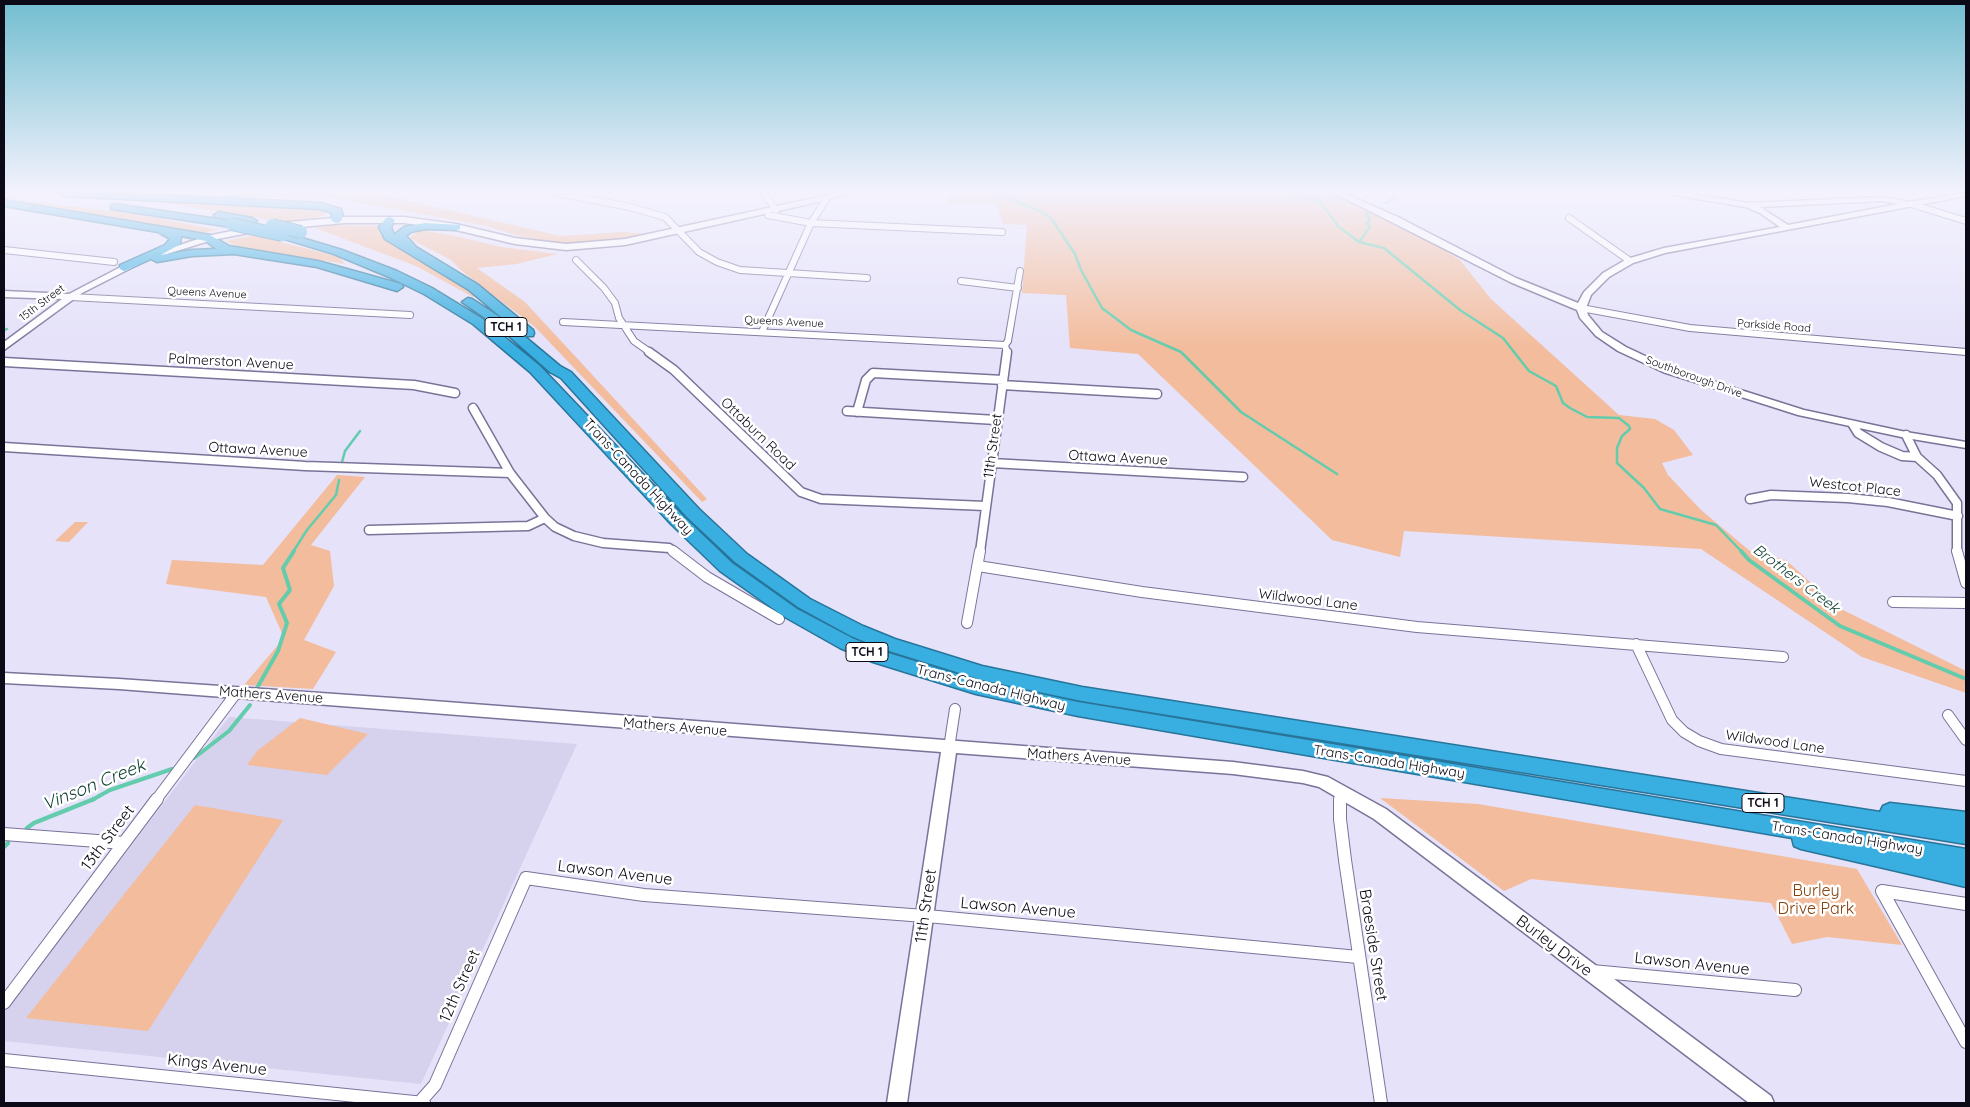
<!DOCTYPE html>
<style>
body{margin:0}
#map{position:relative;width:1970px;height:1107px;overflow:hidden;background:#e5e2fa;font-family:Quicksand,sans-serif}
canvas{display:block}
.frame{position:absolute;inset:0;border:5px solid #0c0a17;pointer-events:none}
</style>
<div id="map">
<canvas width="1970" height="1107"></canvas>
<div class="frame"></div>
</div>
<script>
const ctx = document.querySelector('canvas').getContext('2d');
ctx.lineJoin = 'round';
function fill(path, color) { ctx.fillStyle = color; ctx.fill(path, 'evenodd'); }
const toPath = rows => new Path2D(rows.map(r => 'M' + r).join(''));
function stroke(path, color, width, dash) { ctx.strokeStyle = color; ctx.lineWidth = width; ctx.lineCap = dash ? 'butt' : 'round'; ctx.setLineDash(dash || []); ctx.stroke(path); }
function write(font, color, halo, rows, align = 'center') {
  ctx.font = font + ' Quicksand,sans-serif'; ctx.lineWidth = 5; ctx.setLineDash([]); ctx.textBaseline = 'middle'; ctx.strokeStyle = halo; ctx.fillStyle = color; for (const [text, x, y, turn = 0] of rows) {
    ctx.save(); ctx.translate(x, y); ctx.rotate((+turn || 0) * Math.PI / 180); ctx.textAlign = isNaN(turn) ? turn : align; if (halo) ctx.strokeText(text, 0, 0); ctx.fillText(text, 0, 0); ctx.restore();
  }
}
const built = toPath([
 [229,717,577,744,421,1084,4,1041,4,1013]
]);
const green = toPath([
 [247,193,375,193,560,236,623,232,648,234,602,242,557,243,519,236,486,226,323,196,253,198],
 [952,193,1330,193,1355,201,1424,237,1460,260,1491,299,1619,415,1655,419,1674,430,1693,455,1662,463,1668,475,1701,510,1750,551,1786,560,1837,607,1966,671,1966,693,1862,657,1701,549,1404,531,1400,557,1332,540,1138,354,1070,348,1066,295,1022,293,1027,225,1003,224,996,203,948,203],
 [4,198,143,215,217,230,203,233],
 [147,200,321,208,326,212,324,215,316,218,283,222],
 [329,225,382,226,379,228,380,234,401,250,435,266,478,295,473,297,416,266,315,228],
 [420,230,451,235,502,247,558,254,517,264,477,268,525,302,707,499,702,502,535,327,462,271,451,260,409,238],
 [254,235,339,257,345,264,239,247,226,241],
 [337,475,365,477,311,545,330,551,334,586,304,640,336,652,313,689,244,685,284,638,266,597,166,584,172,560,263,565],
 [75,522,88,522,69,542,55,541],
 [300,718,368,734,327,775,247,765,257,751],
 [1380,798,1478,804,1857,869,1902,945,1827,937,1792,944,1771,903,1531,879,1504,891],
 [195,805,283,820,148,1031,26,1018]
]);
const streamFar2 = toPath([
 [994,193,1040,211,1051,218,1075,254,1081,270,1102,308,1131,330,1181,352,1241,412,1337,474],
 [1293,193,1319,201,1339,227,1359,242,1384,248,1460,310,1503,338,1529,371,1556,386,1563,403,1570,408,1587,417,1619,418,1629,426,1630,429,1622,436,1617,448,1617,463,1644,488,1660,509,1716,525,1742,552],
 [226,197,273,193],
 [1386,203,1394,198,1394,193],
 [1359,242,1370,227,1367,223,1370,219,1366,214,1371,211],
 [4,330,7,329],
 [342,462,345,451,360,431],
 [293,552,307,530,336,495,339,480]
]);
const streamFar1 = toPath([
 [1741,551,1749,560,1840,626,1966,679],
 [257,688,278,651,287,623,279,604,290,590,283,568,294,551],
 [194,758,229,731,250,705],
 [92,800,110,790,172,769]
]);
const stream = toPath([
 [27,828,34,823,94,799],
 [4,847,8,843]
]);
const streetFar3 = toPath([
 [556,193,630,207,665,217,699,252,717,262,740,270,867,278],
 [764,193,776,210],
 [1911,204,1966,221],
 [768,215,811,223,1002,232],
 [1569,218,1630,261],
 [4,250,114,262],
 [576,260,604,288,615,303,619,318,634,341,651,353],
 [961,281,1018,288],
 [71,297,410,315],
 [1581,308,1690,328,1966,352],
 [563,322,1005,345],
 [762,332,811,223,827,198],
 [1007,353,1005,345,1008,341,1020,271]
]);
const streetFar2 = toPath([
 [649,352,674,370,801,492,821,499,985,506],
 [4,362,414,385,455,393],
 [1002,385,1157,394],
 [473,408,510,473,545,518,555,527,574,536,603,543,669,548,675,552],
 [847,411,996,420],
 [857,412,866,380,873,373,1003,380],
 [1853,425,1858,433,1881,447,1902,456,1917,457],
 [1906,435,1917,457,1937,475,1957,503,1957,552],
 [4,447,305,466,510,473],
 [992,463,1243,477],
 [1750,499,1771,495,1848,498,1888,502,1958,516],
 [369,530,528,526,545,518],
 [980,552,1007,352]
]);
const streetFar1 = toPath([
 [673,551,707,577,779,619],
 [1957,551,1966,583],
 [978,566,1142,592,1417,627,1783,657],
 [1893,602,1966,603],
 [967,623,980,551],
 [1636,644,1672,720,1684,732,1699,741,1721,749,1966,781],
 [1948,715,1966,740],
 [949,748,955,709],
 [156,800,237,692],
 [1340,800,1343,792]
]);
const street = toPath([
 [1340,799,1340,819,1345,860,1381,1103],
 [4,834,124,843],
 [1882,891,1966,1042],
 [1882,891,1966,904],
 [1592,971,1795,990],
 [4,1003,157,799],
 [4,1060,424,1103],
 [419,1103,435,1085,526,878,644,895,938,917,1358,957]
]);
const secondary = toPath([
 [837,193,848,193,827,200,625,245,566,250,515,244,456,230,404,223,345,223,278,229,274,226,278,223,345,217,404,217,456,224,515,238,566,244,625,239,837,193],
 [1334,193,1344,193,1398,217,1516,278,1578,303,1584,292,1603,273,1627,259,1664,248,1780,227,1760,213,1746,207,1674,195,1670,193,1687,193,1748,203,1882,197,1909,202,1966,193,1966,196,1665,253,1633,263,1609,277,1591,295,1586,308,1588,315,1602,332,1626,347,1671,368,1804,410,1906,432,1966,442,1966,448,1906,438,1798,415,1663,372,1618,351,1596,336,1580,318,1577,310,1510,282,1334,193],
 [1882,201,1898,204,1788,225,1760,207,1882,201],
 [256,226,259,227,259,231,212,240,154,258,150,255,207,236,256,226],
 [136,259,139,260,139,264,82,293,4,350,4,342,62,299,4,297,4,291,69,294,136,259],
 [4,673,119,679,407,699,1233,762,1303,771,1328,777,1386,809,1771,1096,1774,1103,1749,1103,1374,819,1319,787,1303,783,1233,774,956,753,907,1103,887,1103,941,752,119,689,4,683,4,673]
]);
const highway = toPath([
 [59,193,119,193,321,203,341,209,343,216,340,222,336,223,331,220,332,213,320,209,64,196,59,193],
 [4,200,210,235,229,246,318,261,401,284,403,287,397,291,317,267,234,254,192,256,157,262,151,259,124,271,120,269,120,265,165,245,170,239,158,232,4,206,4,200],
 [181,236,206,241,216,249,192,250,161,255,180,244,181,236],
 [115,204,231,221,236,224,231,227,111,209,111,205,115,204],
 [219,212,252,218,257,221,252,224,215,217,214,215,219,212],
 [390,217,395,220,391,227,394,235,404,227,425,223,460,225,460,229,456,230,425,229,411,232,406,236,416,247,477,284,533,330,534,333,533,336,524,336,560,366,571,372,699,509,747,554,810,599,863,626,895,639,982,666,1082,687,1880,812,1883,806,1890,803,1966,812,1966,844,1082,701,982,680,883,649,851,636,798,607,735,562,687,517,561,378,550,372,501,329,462,302,468,298,472,299,507,322,469,290,385,239,379,227,386,218,390,217],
 [282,232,342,250,397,271,432,288,481,318,540,366,683,516,732,563,797,609,852,638,885,652,976,680,1078,702,1966,849,1966,887,1801,849,1794,846,1792,838,1078,716,976,694,873,662,840,648,785,617,720,571,671,524,530,372,473,324,424,294,389,277,334,254,278,237,276,235,282,232]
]);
const highwayBridge = toPath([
 [231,224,282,235],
 [272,225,301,232]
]);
const farStreetnames = [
 ["Queens Avenue",207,293,3],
 ["15th Street",42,303,-37],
 ["Queens Avenue",784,322,3],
 ["Parkside Road",1774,326,4],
 ["Southborough Drive",1694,377,20]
];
const shields = [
 [506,327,42],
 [867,652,42],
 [1763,803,42]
];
const shieldNames = [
 ["TCH 1",506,327],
 ["TCH 1",867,652],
 ["TCH 1",1763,803]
];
const streetNames = [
 ["Palmerston Avenue",231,362,3],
 ["Ottaburn Road",758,434,44],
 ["11th Street",993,446,-82],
 ["Ottawa Avenue",258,450,3],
 ["Ottawa Avenue",1118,458,3],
 ["Trans-Canada Highway",638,477,47],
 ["Westcot Place",1855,487,6],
 ["Wildwood Lane",1308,600,7],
 ["Trans-Canada Highway",991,688,14],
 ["Mathers Avenue",271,695,4],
 ["Mathers Avenue",675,727,5],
 ["Wildwood Lane",1775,742,8],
 ["Mathers Avenue",1079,757,4],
 ["Trans-Canada Highway",1389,762,9],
 ["Trans-Canada Highway",1847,838,9]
];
const waterNames = [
 ["Brothers Creek",1796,579,37]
];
const nearStreetnames = [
 ["13th Street",108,838,-53],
 ["Lawson Avenue",615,873,7],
 ["11th Street",926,906,-82],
 ["Lawson Avenue",1018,908,5],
 ["Braeside Street",1373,945,81],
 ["Burley Drive",1554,946,37],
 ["Lawson Avenue",1692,964,6],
 ["12th Street",460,986,-66],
 ["Kings Avenue",217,1065,6]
];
const nearParknames = [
 ["Burley",1816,891],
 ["Drive Park",1816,909]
];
const nearWaternames = [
 ["Vinson Creek",94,785,-22]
];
fill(built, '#d6d2ee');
fill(green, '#f3bc9c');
stroke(streamFar2, '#62ccac', 2.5);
stroke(streamFar1, '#62ccac', 4);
stroke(stream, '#62ccac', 4.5);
stroke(streetFar3, '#797398', 8);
stroke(streetFar2, '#797398', 11);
stroke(streetFar1, '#797398', 12);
stroke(street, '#797398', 14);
stroke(secondary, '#797398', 3);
stroke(highway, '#29759a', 3);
stroke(streetFar3, '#fff', 6);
stroke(streetFar2, '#fff', 8);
stroke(streetFar1, '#fff', 10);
stroke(street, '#fff', 12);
fill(secondary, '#fff');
fill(highway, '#38aee1');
stroke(highwayBridge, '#29759a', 14, []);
stroke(highwayBridge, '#38aee1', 12);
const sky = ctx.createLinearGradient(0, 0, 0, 348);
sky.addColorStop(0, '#72bed0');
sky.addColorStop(0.55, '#f3f2fd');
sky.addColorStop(1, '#f3f2fd00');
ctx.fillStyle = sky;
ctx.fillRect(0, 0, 1970, 348);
write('11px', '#0c0a17', '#fff', farStreetnames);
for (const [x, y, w] of shields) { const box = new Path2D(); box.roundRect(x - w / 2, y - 9.5, w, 19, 4); ctx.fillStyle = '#fff'; ctx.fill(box); stroke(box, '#0c0a17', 1); }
write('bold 12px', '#0c0a17', null, shieldNames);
write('14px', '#0c0a17', '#fff', streetNames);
write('italic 15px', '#144336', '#fff', waterNames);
write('16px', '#0c0a17', '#fff', nearStreetnames);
write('16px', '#85400b', '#fff', nearParknames);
write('italic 18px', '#144336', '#fff', nearWaternames);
</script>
